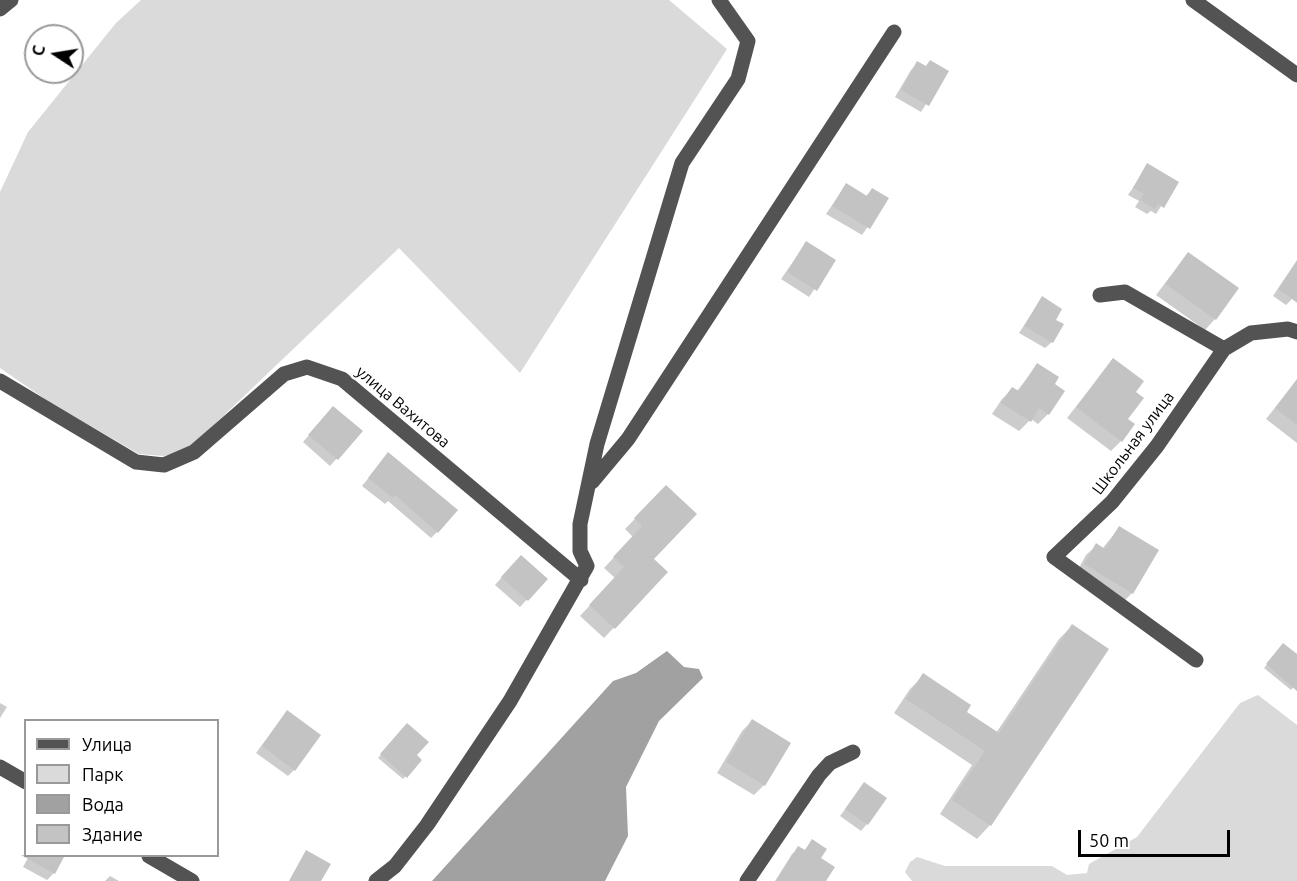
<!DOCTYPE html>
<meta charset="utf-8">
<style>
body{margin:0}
#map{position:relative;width:1297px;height:881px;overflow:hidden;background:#fff;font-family:Ubuntu,sans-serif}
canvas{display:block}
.legend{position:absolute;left:24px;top:719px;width:195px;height:138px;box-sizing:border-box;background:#fff;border:2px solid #999;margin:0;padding:8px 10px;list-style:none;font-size:18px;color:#000}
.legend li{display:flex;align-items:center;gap:12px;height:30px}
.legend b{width:30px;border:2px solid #999}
.north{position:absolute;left:24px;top:24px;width:60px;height:60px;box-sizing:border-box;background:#fff;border:2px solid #999;border-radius:50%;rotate:282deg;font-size:16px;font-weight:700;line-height:24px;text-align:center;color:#000}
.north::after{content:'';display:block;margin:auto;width:21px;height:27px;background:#000;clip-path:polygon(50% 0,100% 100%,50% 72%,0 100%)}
.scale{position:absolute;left:1078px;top:830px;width:152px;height:27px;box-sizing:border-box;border:3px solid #000;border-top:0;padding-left:8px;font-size:18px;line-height:21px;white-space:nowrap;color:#000;-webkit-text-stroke:4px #fff;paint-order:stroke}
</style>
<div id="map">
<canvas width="1297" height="881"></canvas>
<ul class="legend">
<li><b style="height:8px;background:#535353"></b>Улица</li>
<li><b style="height:16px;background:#dadada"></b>Парк</li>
<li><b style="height:16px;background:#a1a1a1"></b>Вода</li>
<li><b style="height:16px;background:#c3c3c3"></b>Здание</li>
</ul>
<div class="north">С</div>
<div class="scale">50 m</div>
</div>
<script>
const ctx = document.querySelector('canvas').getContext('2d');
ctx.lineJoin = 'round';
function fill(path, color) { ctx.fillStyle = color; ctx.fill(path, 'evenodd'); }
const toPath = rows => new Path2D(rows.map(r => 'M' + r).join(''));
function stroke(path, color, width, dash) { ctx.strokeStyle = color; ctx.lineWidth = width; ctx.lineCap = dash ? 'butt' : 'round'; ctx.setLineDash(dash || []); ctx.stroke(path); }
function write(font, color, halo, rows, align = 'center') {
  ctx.font = font + ' Ubuntu,sans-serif'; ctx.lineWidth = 5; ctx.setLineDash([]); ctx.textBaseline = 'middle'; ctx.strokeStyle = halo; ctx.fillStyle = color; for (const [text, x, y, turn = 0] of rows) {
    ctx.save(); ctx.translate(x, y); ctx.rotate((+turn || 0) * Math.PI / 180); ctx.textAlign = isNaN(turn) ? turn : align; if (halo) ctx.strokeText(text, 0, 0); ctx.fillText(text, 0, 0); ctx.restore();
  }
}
const green = toPath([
 [141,0,669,0,727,49,520,373,399,248,197,441,181,452,164,456,139,454,51,403,0,368,0,192,28,132,116,23],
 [1258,695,1297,725,1297,881,912,881,905,872,910,862,917,857,945,866,1052,866,1067,875,1087,873,1089,864,1137,837,1240,703]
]);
const water = toPath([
 [667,651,684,667,699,669,703,678,659,721,626,787,628,836,605,881,432,881,613,681,636,673]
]);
const shadow = toPath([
 [930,62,947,71,921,112,895,97,911,70,918,63,925,67],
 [1148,165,1177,182,1156,214,1151,211,1147,214,1135,207,1139,201,1128,195],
 [846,185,865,197,872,190,887,199,862,235,826,214],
 [806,243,834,260,809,297,781,279],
 [1188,253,1215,319,1205,330,1156,295],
 [1297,260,1297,303,1292,299,1286,305,1273,296],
 [1042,298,1054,320,1052,342,1045,348,1019,333],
 [1113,360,1134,392,1121,441,1111,451,1067,418],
 [1037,365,1053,385,1048,414,1038,424,1031,419,1019,431,992,414,1002,399,1013,388,1017,391],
 [1297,380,1297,443,1266,419],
 [327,414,361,431,330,466,303,442],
 [388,454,437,532,431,538,388,501,385,504,362,486],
 [666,487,651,559,666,573,604,638,580,616,615,578,604,568,633,537,625,529],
 [1119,528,1132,593,1122,603,1075,575,1086,555,1097,545,1102,549],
 [514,563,546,579,520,607,495,585],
 [1072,626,990,825,977,839,940,814,972,765,894,713,910,689,924,675,965,712,996,733,1059,639],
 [1281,648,1297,656,1297,683,1291,690,1264,668],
 [0,703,7,707,0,718],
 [281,719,294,770,288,776,256,753],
 [752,721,764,785,754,795,717,773,742,731],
 [407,725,415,755,420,760,403,779,378,758],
 [864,784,867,824,861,831,840,816],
 [812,841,824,881,775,881,792,854,799,848,804,851],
 [29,856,54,873,47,880,23,867],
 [110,876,119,881,105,881]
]);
const building = toPath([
 [930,60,949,71,929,106,901,90,917,61,926,66],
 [1147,163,1179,182,1164,208,1158,204,1155,209,1140,200,1144,194,1133,188],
 [846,183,867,196,872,188,889,198,870,229,832,206],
 [806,241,836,260,817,291,787,272],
 [1188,252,1239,288,1216,320,1165,284],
 [1297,261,1297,302,1278,289],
 [1042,296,1062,309,1056,320,1064,324,1053,343,1024,326],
 [1113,358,1144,381,1136,392,1144,398,1128,419,1135,424,1122,442,1076,407],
 [1037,363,1059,377,1055,384,1065,391,1049,415,1039,408,1031,422,1001,403,1012,387,1019,391],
 [1297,379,1297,425,1275,408],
 [333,406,363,431,338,460,308,435],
 [388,452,458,510,438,533,395,495,393,498,368,478],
 [666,485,697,514,654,559,668,572,615,629,589,605,624,567,613,557,642,526,634,518],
 [1119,526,1159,550,1133,594,1084,564,1096,543,1105,549],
 [521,555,548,579,528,601,501,577],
 [1072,624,1109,649,991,826,952,800,985,751,906,699,923,673,971,705,967,712,999,733],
 [1283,643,1297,654,1297,691,1266,664],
 [287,710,321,735,295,771,262,746],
 [752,719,791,743,765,786,726,762],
 [407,723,429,742,417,755,422,760,407,778,380,754],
 [864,782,887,798,868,825,845,809],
 [812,839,827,849,821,858,835,867,826,881,776,881,798,846,805,850],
 [306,850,331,864,321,881,289,881],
 [21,855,65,855,55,874]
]);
const minor = toPath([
 [1193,0,1297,75],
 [0,9,11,0],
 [1100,295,1125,292,1224,349],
 [0,381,136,462,164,465,194,452,284,374,307,367,342,379,581,580],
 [592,482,628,439,894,32],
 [1196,660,1054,557,1112,502,1157,446,1224,349,1251,333,1288,329,1297,332],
 [0,767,26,782],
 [149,856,192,881],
 [376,881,395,866,427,825,510,701,587,566,580,551,580,524,597,444,682,163,738,79,748,41,719,0],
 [747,881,819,775,830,763,853,752]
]);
const streetNames = [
 ["улица Вахитова",403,407,40],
 ["Школьная улица",1133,443,-53]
];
fill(green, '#dadada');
fill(water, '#a1a1a1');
fill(shadow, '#0003');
fill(building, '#c3c3c3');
stroke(minor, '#535353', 15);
write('16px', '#000', '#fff', streetNames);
</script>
